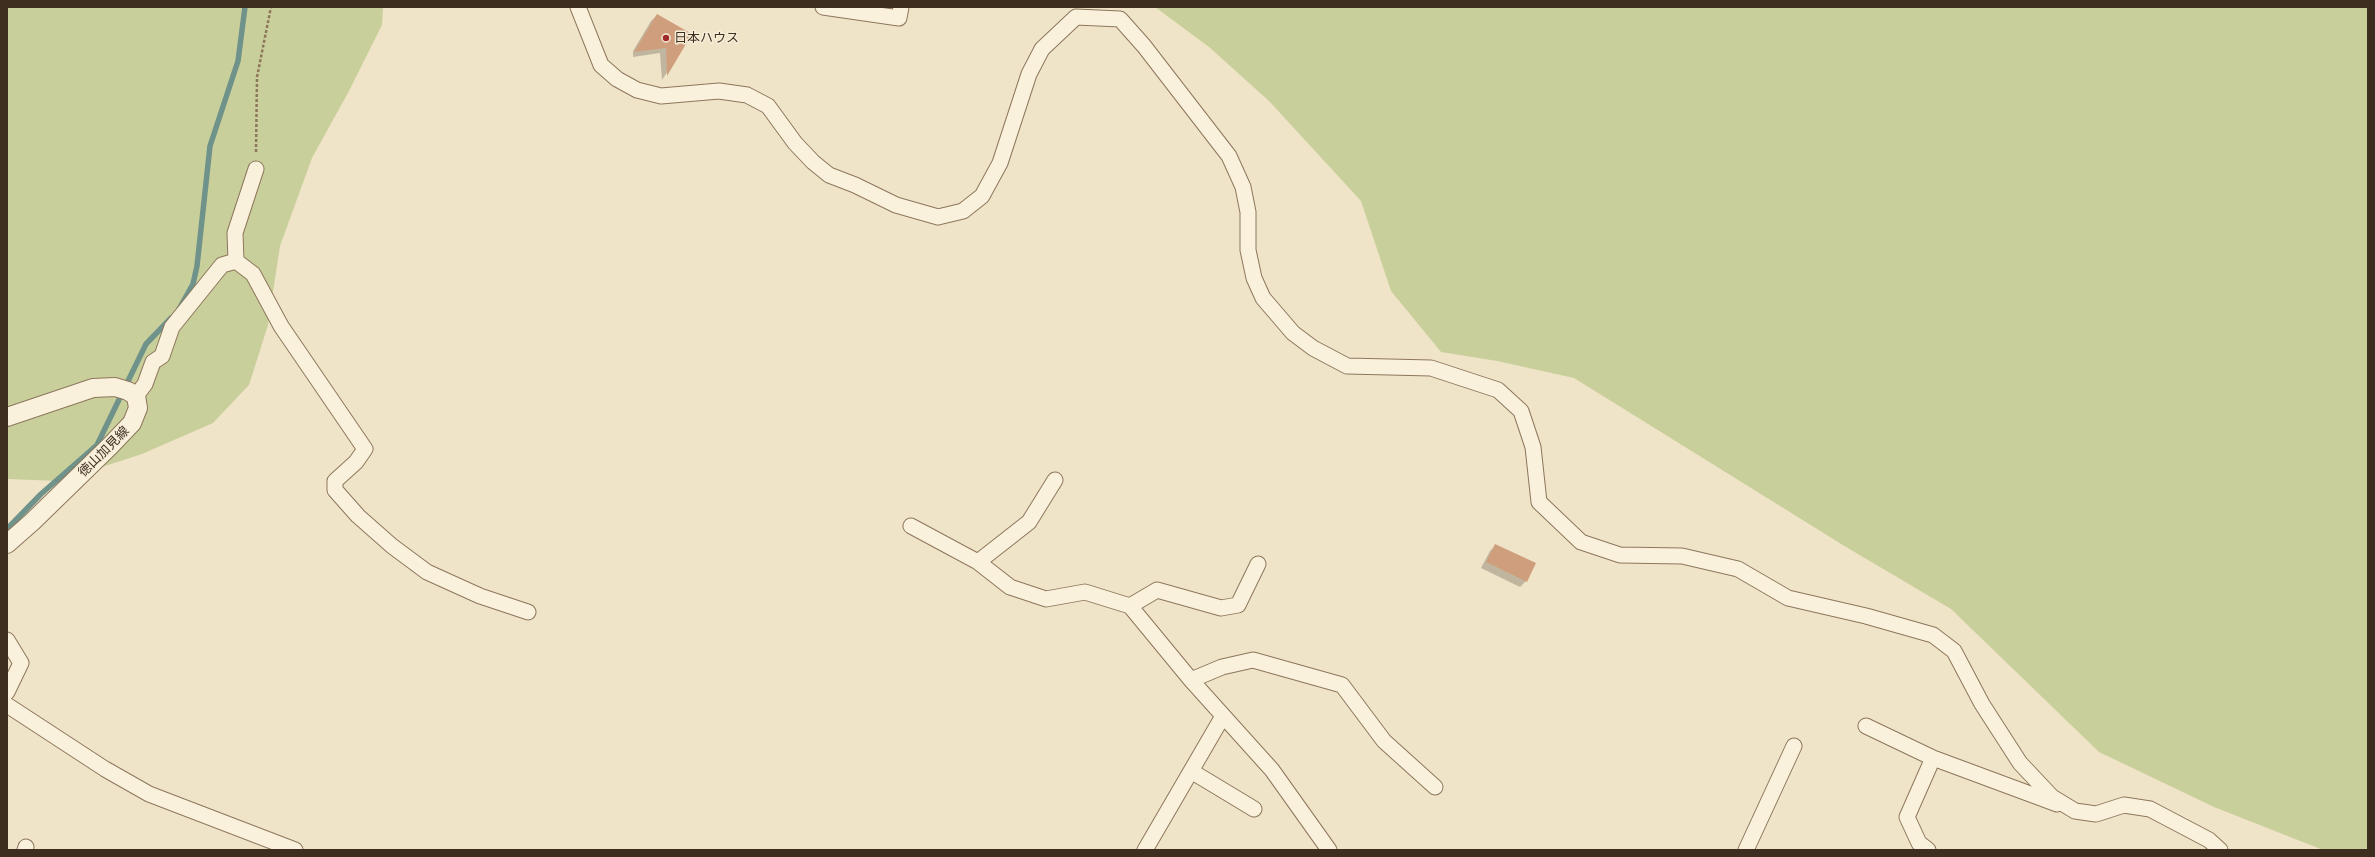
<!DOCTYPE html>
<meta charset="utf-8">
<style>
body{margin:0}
#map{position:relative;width:2375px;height:857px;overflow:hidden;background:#f0e4c8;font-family:"Libre Baskerville",serif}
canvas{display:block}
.frame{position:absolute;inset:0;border:8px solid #3d2e20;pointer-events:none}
</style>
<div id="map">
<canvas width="2375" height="857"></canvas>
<div class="frame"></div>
</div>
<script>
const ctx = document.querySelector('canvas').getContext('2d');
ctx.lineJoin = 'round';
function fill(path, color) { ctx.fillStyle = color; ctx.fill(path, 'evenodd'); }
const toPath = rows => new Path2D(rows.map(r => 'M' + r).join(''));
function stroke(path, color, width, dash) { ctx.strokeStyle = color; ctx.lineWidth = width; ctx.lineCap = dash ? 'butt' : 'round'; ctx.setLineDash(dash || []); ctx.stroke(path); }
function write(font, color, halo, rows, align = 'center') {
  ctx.font = font + ' "Libre Baskerville","Noto Sans JP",serif'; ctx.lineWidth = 3; ctx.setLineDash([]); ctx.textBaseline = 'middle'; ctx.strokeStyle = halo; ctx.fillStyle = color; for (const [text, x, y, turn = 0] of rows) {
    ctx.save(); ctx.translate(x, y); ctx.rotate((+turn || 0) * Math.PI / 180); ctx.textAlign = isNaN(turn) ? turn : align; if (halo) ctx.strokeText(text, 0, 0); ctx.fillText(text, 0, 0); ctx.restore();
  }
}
const green = toPath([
 [7,7,383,7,382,25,349,91,312,158,280,246,268,325,249,385,213,423,142,454,59,481,7,479],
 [1155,7,2368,7,2368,850,2323,850,2214,807,2099,752,1951,609,1846,547,1574,378,1497,361,1441,352,1391,291,1361,201,1269,101,1209,47]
]);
const shadow = toPath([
 [657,15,691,35,662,80,660,53,633,57,633,51,651,21],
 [1496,545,1526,581,1520,587,1481,568,1490,551]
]);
const stream = toPath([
 [179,309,193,284,197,266,210,146,238,61,245,7],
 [7,529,41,494,97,445,146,344,171,318]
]);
const building = toPath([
 [657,14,692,34,667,76,666,48,634,52],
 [1495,544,1536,563,1527,582,1486,562]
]);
const path = toPath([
 [256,152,257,77,271,7]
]);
const minor = toPath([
 [578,7,601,65,617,79,637,90,661,96,719,91,747,95,768,106,795,143,813,162,829,175,855,185,896,205,938,217,963,211,982,196,1000,163,1029,74,1042,49,1076,17,1120,19,1144,46,1229,156,1243,187,1248,212,1248,250,1254,278,1263,298,1293,333,1313,348,1347,366,1431,368,1498,390,1521,411,1533,447,1539,502,1581,542,1620,555,1682,556,1738,569,1788,598,1866,616,1933,635,1954,651,1982,704,2020,763,2052,797,2075,811,2096,814,2124,805,2150,809,2209,840,2220,850],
 [823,7,899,18,901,7],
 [236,261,253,274,281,326,365,449,356,462,335,481,335,490,358,516,392,546,427,572,480,596,528,612],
 [236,261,235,233,256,169],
 [136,396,145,384,153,362,162,356,172,327,222,265,236,261],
 [911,526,978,562,1010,587,1046,599,1085,592,1130,606,1191,680,1272,770,1329,850],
 [978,562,1029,522,1055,480],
 [1130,606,1157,590,1221,608,1238,605,1258,564],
 [7,640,21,663,7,692],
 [1191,680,1222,667,1253,660,1342,685,1384,741,1435,787],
 [7,705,105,769,149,794,295,850],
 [1866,726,1933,758,2057,804],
 [1191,771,1254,809],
 [25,850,26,847],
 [1145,850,1223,716],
 [1746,850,1794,746],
 [1928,850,1919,843,1907,817,1933,758]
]);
const tertiary = toPath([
 [7,417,93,388,115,387,128,391,136,396,138,408,132,423,110,446,32,522,7,544]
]);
const markers = [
 [666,38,4,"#9e2a2b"]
];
const poiNames = [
 ["日本ハウス",674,38]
];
const streetNames = [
 ["徳山加見線",104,452,-45]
];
fill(green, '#c9cf9b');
fill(shadow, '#0003');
stroke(stream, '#6f938a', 5.5);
fill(building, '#cf9f7d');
stroke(minor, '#8d765c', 17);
stroke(tertiary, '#8d765c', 20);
stroke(path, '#8d765c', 2.5, [3, 2]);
stroke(minor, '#faf1dc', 15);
stroke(tertiary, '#faf1dc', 18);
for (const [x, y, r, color] of markers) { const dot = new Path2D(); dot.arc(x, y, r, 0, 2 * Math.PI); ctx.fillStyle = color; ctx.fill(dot); stroke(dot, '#f7eed8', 1.5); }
write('13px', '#3d2e20', '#f7eed8', poiNames, 'left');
write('13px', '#3d2e20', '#f7eed8', streetNames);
</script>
